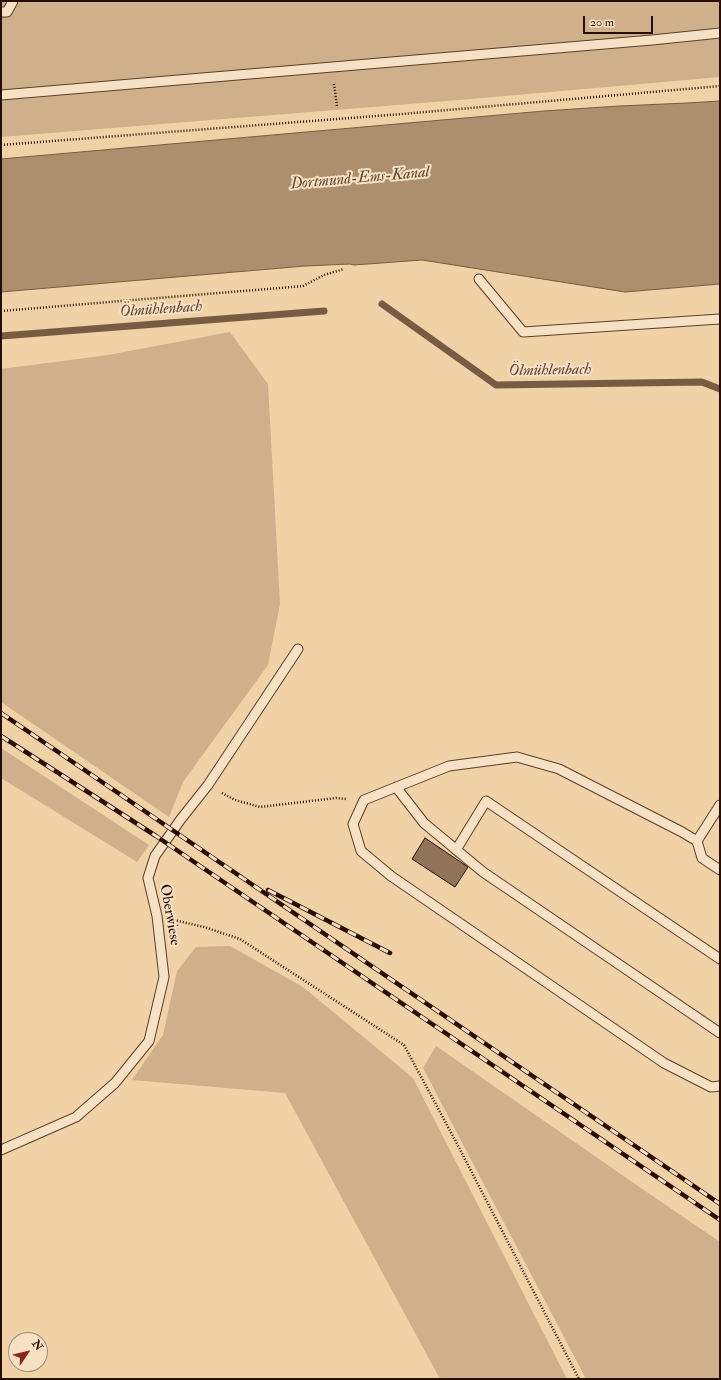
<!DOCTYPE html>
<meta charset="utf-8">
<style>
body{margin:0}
#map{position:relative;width:721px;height:1380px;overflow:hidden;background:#f1d1a6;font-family:"IM FELL Double Pica",serif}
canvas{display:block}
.frame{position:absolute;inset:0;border:2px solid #280e02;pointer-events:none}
.north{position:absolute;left:8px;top:1332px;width:40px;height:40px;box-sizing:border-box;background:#f6e1c5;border:1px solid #a48d77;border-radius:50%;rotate:55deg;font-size:11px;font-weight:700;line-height:16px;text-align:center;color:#280e02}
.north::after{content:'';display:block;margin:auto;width:14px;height:18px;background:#8f2418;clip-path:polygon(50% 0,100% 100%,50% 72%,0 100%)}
.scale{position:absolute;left:583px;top:16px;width:70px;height:18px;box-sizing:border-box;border:2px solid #280e02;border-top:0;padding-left:5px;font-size:12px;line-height:14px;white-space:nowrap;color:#280e02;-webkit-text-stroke:3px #f6e1c5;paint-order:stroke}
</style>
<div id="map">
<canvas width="721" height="1380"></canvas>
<div class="frame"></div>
<div class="north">N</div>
<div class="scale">20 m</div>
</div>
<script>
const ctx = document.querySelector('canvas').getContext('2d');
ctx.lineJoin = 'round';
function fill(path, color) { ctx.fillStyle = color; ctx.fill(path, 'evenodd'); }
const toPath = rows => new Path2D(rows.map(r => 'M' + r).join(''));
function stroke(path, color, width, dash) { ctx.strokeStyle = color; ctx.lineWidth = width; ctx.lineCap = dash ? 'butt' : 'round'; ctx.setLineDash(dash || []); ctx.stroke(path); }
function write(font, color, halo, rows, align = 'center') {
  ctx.font = font + ' "IM FELL Double Pica",serif'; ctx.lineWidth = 4; ctx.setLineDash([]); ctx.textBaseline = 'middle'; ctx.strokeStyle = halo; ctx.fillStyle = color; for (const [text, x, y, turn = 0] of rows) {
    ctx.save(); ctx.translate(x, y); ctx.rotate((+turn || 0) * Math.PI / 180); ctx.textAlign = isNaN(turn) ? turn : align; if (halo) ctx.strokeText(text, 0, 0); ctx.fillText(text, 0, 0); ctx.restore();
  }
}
const green = toPath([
 [1,1,720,1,720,77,471,99,1,137],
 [230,332,268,384,280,604,268,665,183,782,169,817,1,702,1,369,108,355],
 [1,748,149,845,137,862,1,778],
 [230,946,303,987,413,1078,567,1379,440,1379,285,1093,132,1080,163,1035,177,971,196,947],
 [436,1046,638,1186,720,1242,720,1379,586,1379,423,1068]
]);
const water = toPath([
 [720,101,720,284,625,292,422,260,354,265,350,264,305,266,1,292,1,159,544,111,619,106,687,103,720,101]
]);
const stream = toPath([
 [382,304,496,385,702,382,720,389],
 [1,336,324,311]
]);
const building = toPath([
 [425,838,468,867,455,887,412,859,425,838]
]);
const path = toPath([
 [334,84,337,106],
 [1,145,402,114,720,86],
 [1,311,303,286,324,275,344,269],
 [222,793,235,800,260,807,336,798,346,799],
 [174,920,204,927,240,939,404,1045,455,1140,579,1379]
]);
const service = toPath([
 [1,12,7,12,13,1],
 [1,95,652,40,720,33],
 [479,279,523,332,720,319],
 [396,787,424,823,483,872,720,1033],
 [697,841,720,805],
 [456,850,486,801,720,959],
 [720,870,702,858,697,841,682,832,559,769,517,757,449,766,364,800,353,824,361,851,391,876,664,1063,711,1087,720,1086],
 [1,1150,76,1117,115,1083,149,1041,164,977,157,916,148,878,155,856,181,819,208,785,298,649]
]);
const rail = toPath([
 [1,713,720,1204],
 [1,736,156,836,720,1220],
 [268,890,390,953]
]);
const streetNames = [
 ["Oberwiese",169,915,80]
];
const waterNames = [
 ["Dortmund-Ems-Kanal",360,179,-5],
 ["Ölmühlenbach",161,310,-4],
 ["Ölmühlenbach",550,371,-1]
];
fill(green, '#cfb08a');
fill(water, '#ad8f6e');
stroke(water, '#785b43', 1);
stroke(stream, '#785b43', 7);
fill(building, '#917357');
stroke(building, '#280e02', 1);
stroke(service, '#5a3f2b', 11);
stroke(path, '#280e02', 2.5, [1, 2]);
stroke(service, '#f6e1c5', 9);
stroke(rail, '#280e02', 4.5);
stroke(rail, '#f6e1c5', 3, [9]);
write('15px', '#280e02', '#f6e1c5', streetNames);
write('italic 16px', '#644833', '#f6e1c5', waterNames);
</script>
